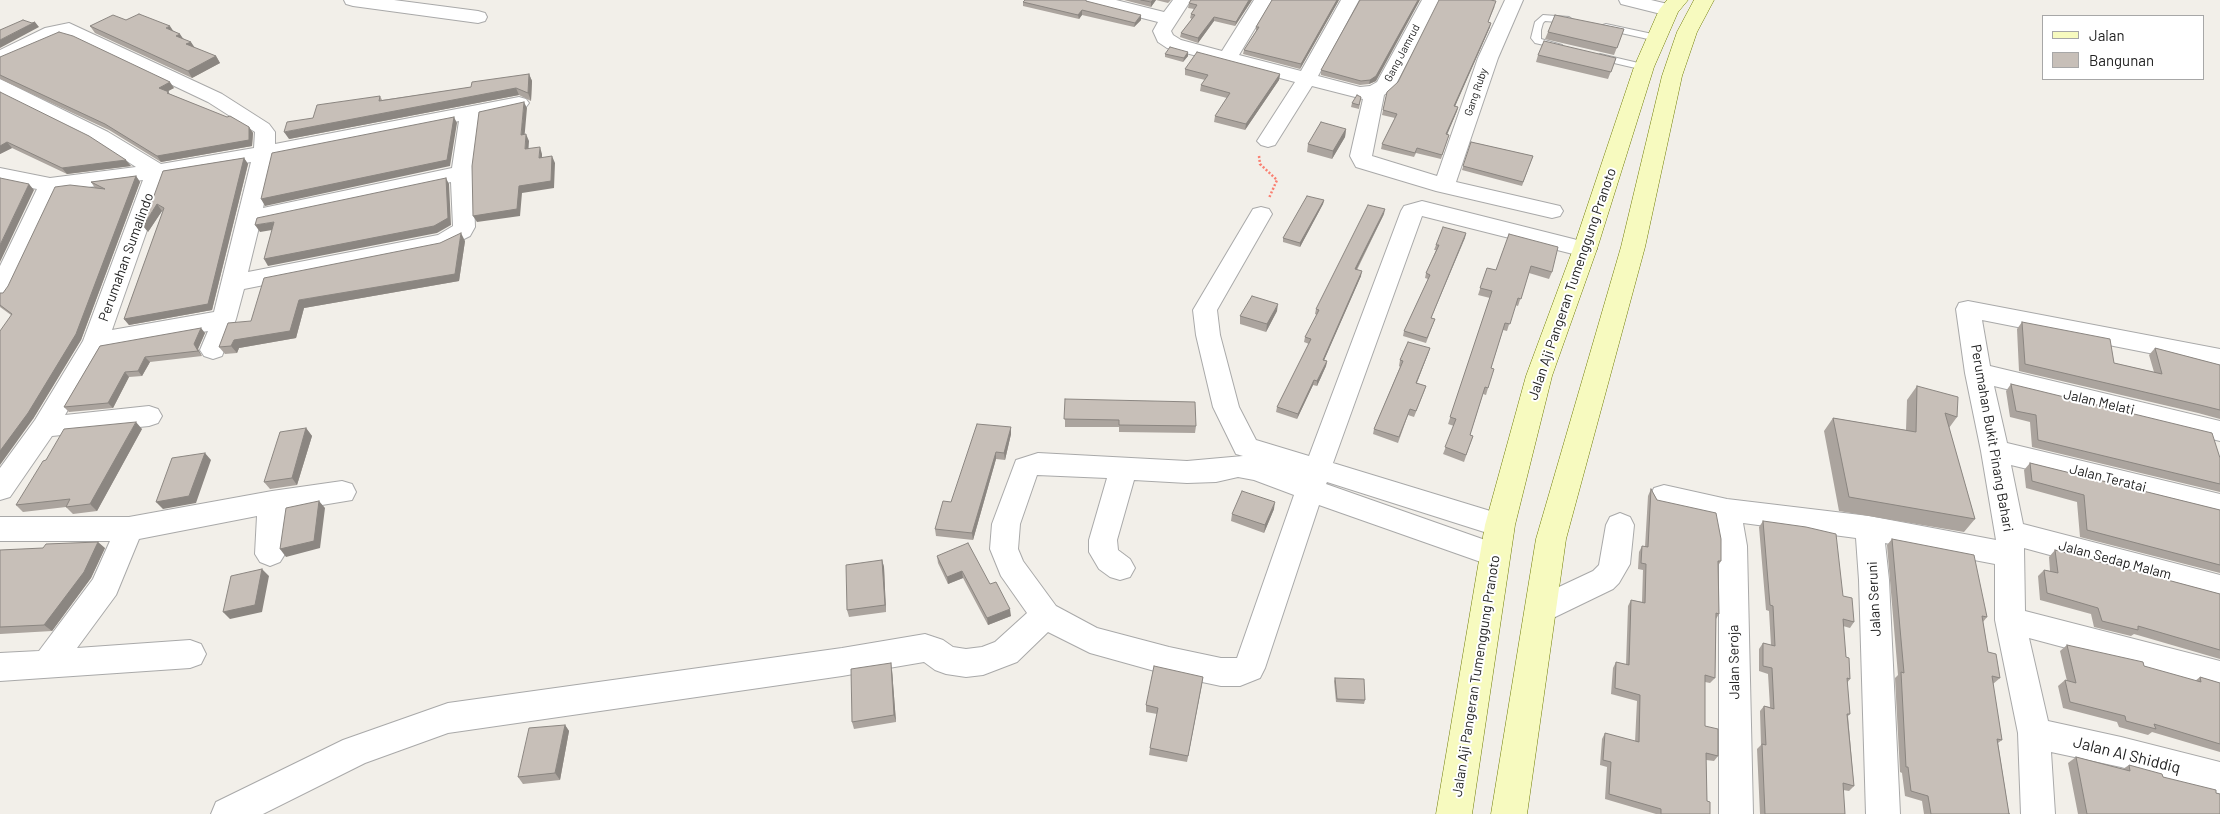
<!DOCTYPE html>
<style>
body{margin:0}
#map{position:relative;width:2220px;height:814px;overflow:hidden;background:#f2efe9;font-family:Barlow,sans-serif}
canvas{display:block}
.legend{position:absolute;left:2042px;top:15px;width:162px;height:65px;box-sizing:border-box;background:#fff;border:1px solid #a7a7a7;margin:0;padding:6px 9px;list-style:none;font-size:15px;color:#222}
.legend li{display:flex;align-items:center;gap:10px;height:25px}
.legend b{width:25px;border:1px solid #a7a7a7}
</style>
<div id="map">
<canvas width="2220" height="814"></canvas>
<ul class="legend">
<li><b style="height:6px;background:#f7fabf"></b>Jalan</li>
<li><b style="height:14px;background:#c7bfb8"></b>Bangunan</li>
</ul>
</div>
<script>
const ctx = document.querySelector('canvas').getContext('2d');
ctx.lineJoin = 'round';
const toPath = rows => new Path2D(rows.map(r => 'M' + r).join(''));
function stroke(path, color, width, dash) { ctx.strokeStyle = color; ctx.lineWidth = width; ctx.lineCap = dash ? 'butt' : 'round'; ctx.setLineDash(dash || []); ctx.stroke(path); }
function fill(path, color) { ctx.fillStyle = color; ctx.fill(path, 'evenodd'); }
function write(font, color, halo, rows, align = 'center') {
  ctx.font = font + ' Barlow,sans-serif'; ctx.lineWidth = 4; ctx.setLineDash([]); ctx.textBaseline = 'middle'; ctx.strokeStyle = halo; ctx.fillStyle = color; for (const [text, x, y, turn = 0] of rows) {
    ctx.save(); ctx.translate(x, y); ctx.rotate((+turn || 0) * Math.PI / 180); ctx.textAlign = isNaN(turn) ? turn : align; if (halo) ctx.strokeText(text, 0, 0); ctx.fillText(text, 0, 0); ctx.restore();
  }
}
const path = toPath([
 [1259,156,1260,164,1277,180,1269,198]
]);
const lane = toPath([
 [1543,15,1569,17,1573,20,1569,23,1545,21,1543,23,1541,30,1541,39,1562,45,1562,49,1535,43,1531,38,1535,22,1543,15],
 [1606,24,1657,35,1662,38,1657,41,1603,29,1603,25,1606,24],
 [1600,54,1647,65,1649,67,1644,70,1597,59,1595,57,1600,54]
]);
const street = toPath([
 [344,0,394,0,478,11,485,13,487,17,485,21,478,23,353,6,346,4,344,0],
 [1085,0,1116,0,1164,12,1173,0,1191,0,1171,31,1173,35,1181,40,1222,51,1254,0,1272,0,1239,55,1301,71,1341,0,1359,0,1318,76,1360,87,1370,86,1377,82,1422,0,1440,0,1395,86,1384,95,1372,156,1437,176,1478,58,1505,0,1523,0,1498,58,1456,182,1560,206,1563,211,1560,216,1552,218,1436,191,1356,167,1350,156,1363,99,1312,86,1275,145,1268,147,1261,145,1257,141,1295,82,1167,48,1158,42,1153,31,1158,22,1087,4,1085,0],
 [1619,0,1651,0,1676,6,1678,10,1676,14,1669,16,1621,4,1619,0],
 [69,23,222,94,269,124,275,132,275,144,519,97,526,99,529,103,526,107,480,117,473,173,475,227,470,236,444,249,244,289,236,319,222,356,213,359,204,356,200,350,208,331,103,349,65,415,149,406,158,409,162,416,158,423,149,426,52,436,10,497,0,500,0,468,35,420,83,341,143,180,58,191,12,291,8,297,0,299,0,266,37,189,0,182,0,168,50,178,136,167,94,140,0,93,0,79,108,132,161,164,254,148,255,132,208,102,67,35,57,37,0,64,0,50,45,28,69,23],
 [459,121,452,168,263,208,274,158,459,121],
 [251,162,214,312,112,330,166,176,251,162],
 [451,182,453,226,438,235,248,272,260,223,451,182],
 [1422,201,1593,244,1597,249,1593,254,1585,257,1422,216,1333,463,1510,517,1514,525,1510,533,1500,537,1327,482,1326,484,1505,547,1510,555,1505,563,1495,567,1319,505,1265,668,1260,678,1240,686,1221,686,1169,675,1090,653,1048,632,1017,662,983,675,966,677,946,674,935,670,924,662,842,676,448,733,365,763,263,814,211,814,216,802,343,740,448,703,842,648,925,634,943,640,953,647,966,649,982,647,995,642,1027,613,1001,576,990,549,992,524,1016,460,1038,453,1187,461,1243,456,1236,454,1213,407,1196,335,1193,310,1253,209,1261,207,1269,209,1272,214,1217,310,1220,335,1239,407,1256,440,1309,456,1401,211,1404,206,1422,201],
 [1037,475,1107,478,1089,540,1089,552,1099,569,1110,577,1120,580,1130,577,1135,568,1130,559,1118,550,1117,540,1134,480,1187,483,1216,482,1238,477,1254,480,1294,495,1237,658,1221,658,1169,647,1097,628,1056,606,1023,561,1018,549,1020,524,1037,475],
 [1968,301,2220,349,2220,367,1982,320,1990,366,2220,421,2220,441,1994,386,2007,443,2220,494,2220,516,2011,465,2023,524,2220,575,2220,601,2024,548,2025,611,2220,661,2220,689,2029,638,2048,721,2121,737,2220,762,2220,794,2121,767,2051,752,2055,814,2021,814,2018,733,1995,620,1995,564,1885,543,1889,580,1900,814,1866,814,1859,580,1856,538,1743,523,1747,546,1753,814,1719,814,1719,546,1714,518,1654,504,1650,496,1654,488,1664,485,1727,499,1869,516,1996,540,1981,451,1965,373,1956,309,1959,303,1968,301],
 [342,481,352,484,356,492,352,500,286,511,285,554,280,562,270,566,260,562,255,554,257,516,139,539,116,595,77,648,190,640,201,644,206,654,201,664,190,668,0,681,0,653,39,651,93,579,110,541,0,541,0,517,129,517,272,491,342,481],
 [1620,513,1630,517,1634,525,1630,564,1619,583,1613,589,1551,619,1540,623,1529,619,1525,610,1529,601,1593,571,1599,565,1606,525,1610,517,1620,513]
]);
const secondary = toPath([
 [1667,0,1688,0,1678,12,1654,67,1597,249,1552,376,1515,525,1472,814,1436,814,1485,525,1526,376,1573,249,1634,67,1659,10,1667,0],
 [1694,0,1714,0,1697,32,1682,76,1645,247,1566,539,1527,814,1491,814,1536,539,1621,247,1662,76,1677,32,1694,0]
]);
const wall = toPath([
 [1124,0,1171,0,1168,3,1156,0,1151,7],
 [1191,0,1252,0,1235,26,1214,21,1198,43,1180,37,1181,33,1192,19,1190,18,1191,14,1194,9,1188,8,1189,3],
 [1339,0,1300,69,1243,54,1244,50,1256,31,1256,27],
 [1086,1,1141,20,1134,27,1082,15,1079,19,1023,6,1023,2],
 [1495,6,1488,22,1490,27,1455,106,1458,107,1457,111,1447,135,1449,135,1441,159,1416,153,1414,157,1381,149,1382,144,1395,118,1382,115,1387,92],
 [126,20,174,31,195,48,216,56,220,63,192,78,95,33,90,26],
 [1624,29,1614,55,1545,39,1548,32],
 [1188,52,1188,56,1183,62,1165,57,1165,54],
 [1538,55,1616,58,1608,79,1536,62],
 [0,57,174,88,167,91,170,94,249,127,253,133,252,146,161,162,109,130,0,79],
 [1185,69,1280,74,1279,80,1245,130,1214,122,1215,116,1227,98,1200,91,1201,85,1205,80,1185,75],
 [1321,70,1376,81,1369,84,1360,85,1321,75],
 [529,74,532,81,531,101,519,95,289,139,313,118,380,96,382,100,438,92,471,87],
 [0,92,131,166,67,174,12,148,0,154],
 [1361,97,1359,109,1351,107,1352,103],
 [1346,129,1345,137,1332,159,1307,152,1308,144],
 [1471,142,1533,156,1522,186,1462,170],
 [244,158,248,164,212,310,129,325,124,319,163,211,162,211,148,232,163,171],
 [136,176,140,182,81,340,33,419,11,315,0,307,0,293,3,293,95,188,91,182],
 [1324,200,1323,204,1300,247,1283,242,1283,238],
 [1384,214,1357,270,1361,276,1324,360,1327,361,1326,366,1317,386,1313,385,1297,419,1276,412,1277,407,1309,344,1304,342,1305,337,1317,315,1315,314,1316,309],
 [1466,233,1431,318,1435,319,1426,343,1403,336,1404,331,1428,279,1425,278,1426,273,1436,250,1434,250,1436,245],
 [1509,234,1552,272,1549,279,1529,273,1518,306,1515,305,1507,331,1503,330,1491,368,1488,388,1486,395,1483,394,1470,435,1473,436,1464,462,1443,454,1454,426,1448,424,1490,298,1478,295,1487,268,1496,270],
 [465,241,459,281,304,308,296,338,239,348,237,353,225,354,219,347,251,321],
 [1277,311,1266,332,1240,324,1240,316],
 [2022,322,2114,363,2154,372,2149,355,2155,348,2220,365,2220,419,2198,413,2019,371,2017,329],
 [205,333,198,349,202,356,150,362,142,376,129,377,113,408,69,412,64,407,100,346],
 [1430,348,1417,383,1426,386,1424,392,1414,417,1408,415,1398,443,1373,434,1374,429,1400,367,1399,366,1400,360],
 [2011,384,2220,458,2220,492,2032,447,2030,422,2010,417,2006,391],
 [1917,386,1957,417,1949,428,1975,519,1964,532,1839,511,1824,431,1833,418,1906,430,1907,400],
 [1065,399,1196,426,1195,433,1119,432,1119,427,1065,427],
 [1011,427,1011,434,1005,460,996,459,973,540,936,536,935,529,951,502],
 [306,428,312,436,297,485,270,489,264,482],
 [142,429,97,511,73,514,66,507,23,512,16,505,46,460],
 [2030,463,2220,510,2220,573,2080,537,2077,502,2026,488,2024,470],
 [1651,489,1657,500,1721,561,1718,566,1719,614,1716,619,1715,678,1710,683,1705,682,1705,726,1718,756,1714,761,1706,760,1707,801,1710,814,1656,814,1605,799,1607,767,1600,765,1602,739,1605,733,1635,742,1637,701,1611,694,1613,668,1616,662,1626,665,1628,606,1631,600,1642,602,1643,570,1638,569,1639,552,1642,546,1645,547,1648,496],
 [1274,509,1264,533,1231,521,1232,514],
 [1763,521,1843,596,1854,622,1850,628,1843,626,1846,657,1850,679,1847,683,1850,714,1848,716,1854,786,1849,791,1843,790,1845,814,1760,814,1757,749,1761,745,1760,711,1764,706,1770,707,1768,674,1759,671,1759,649,1763,643,1771,645,1769,611,1766,610,1759,527],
 [1892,539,1987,617,1983,622,1988,652,2000,678,1993,684,2002,740,1998,743,2009,814,2010,814,1924,814,1922,801,1905,796,1902,773,1900,772,1895,678,1898,675,1887,545],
 [105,548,91,578,52,631,0,634,0,550],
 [2055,550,2220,594,2220,659,2134,634,2131,636,2094,627,2091,614,2040,600,2038,576,2044,570,2050,571,2049,557],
 [937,556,990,584,1011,616,988,625,963,578,948,584,938,563],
 [882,560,884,567,886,612,849,617,847,610],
 [2067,645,2195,681,2200,677,2220,683,2220,752,2152,732,2148,735,2119,727,2117,722,2063,708,2058,686,2065,680,2067,681,2060,651],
 [892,670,896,722,854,729,852,722],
 [1203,677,1187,762,1149,755,1150,748,1157,714,1146,712,1146,705],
 [1335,678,1365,700,1364,704,1336,702,1334,681],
 [565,725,569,731,560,780,523,784,518,777],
 [2076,757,2123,769,2129,765,2163,777,2216,793,2220,814,2078,814,2068,763]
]);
const shadedWall = toPath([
 [1153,0,1156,0,1151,7,1151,2],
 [1249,0,1252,0,1235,26,1236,22],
 [1337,0,1339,0,1300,69,1301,64],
 [1418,0,1420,0,1376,81,1369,84,1370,80],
 [1082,10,1082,15,1079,19,1078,15],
 [1141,15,1141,20,1134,27,1135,23],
 [1214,17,1214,21,1198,43,1198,38],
 [35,22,39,27,0,48,0,40],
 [1491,23,1490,27,1453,111,1454,106],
 [170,26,174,32,166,28],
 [180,34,184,40,176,36],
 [191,42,195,48,186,44],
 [1188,52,1188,56,1183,62,1184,58],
 [216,56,220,63,192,78,188,71],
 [529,74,532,81,531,101,528,93],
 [1280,74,1279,80,1245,130,1246,124],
 [170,82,174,88,163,94,159,88],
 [516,88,519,95,289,139,284,132],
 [524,102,527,108,524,142,521,135],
 [1458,107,1457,111,1445,139,1446,134],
 [454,117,457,123,450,166,265,206,261,199],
 [249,127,253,133,252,146,161,162,157,156],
 [1346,129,1345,137,1332,159,1333,151],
 [526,134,529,141,528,156,525,149],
 [7,142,12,148,0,154,0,146],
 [540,147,542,154,542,165,539,158],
 [552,156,555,163,554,188,522,193,520,216,477,222,473,216],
 [244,158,248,164,212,310,129,325,124,319],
 [126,160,131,166,67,174,62,168],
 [136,176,140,182,81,340,33,419,0,465,0,451],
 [446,178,449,184,451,225,437,233,268,266,264,259],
 [29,184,34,190,0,262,0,245],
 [1324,200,1323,204,1300,247,1300,243],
 [157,204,162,211,148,232,143,226],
 [1385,209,1384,214,1354,274,1355,269],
 [274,222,278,229,260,232,255,225],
 [461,233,465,241,459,281,304,308,296,338,239,348,237,353,231,346,234,340,299,300,455,274],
 [1466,233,1465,238,1429,323,1431,318],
 [1362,271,1361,276,1322,365,1323,360],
 [1278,304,1277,311,1266,332,1267,324],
 [201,328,205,333,198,349,202,356,198,351,194,344],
 [1430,348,1428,354,1414,389,1416,383],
 [145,357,150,362,142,376,138,371],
 [1327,361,1326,366,1317,386,1317,381],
 [125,372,129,377,113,408,108,403],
 [1314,380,1313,385,1297,419,1298,414],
 [136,422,142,429,97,511,90,504],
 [1011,427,1011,434,1005,460,1004,453],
 [306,428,312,436,297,485,292,478],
 [996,452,996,459,973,540,972,533],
 [205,453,211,460,196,503,163,509,156,502],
 [319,501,325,508,320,548,286,557,280,549],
 [1275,502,1274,509,1264,533,1265,525],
 [98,542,105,548,91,578,52,631,44,625],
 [882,560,884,567,886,612,885,605],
 [262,569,269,576,262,612,230,619,223,612],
 [962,571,963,578,948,584,947,577],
 [1010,609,1011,616,988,625,987,618],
 [891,663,892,670,896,722,894,715],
 [1203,677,1202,684,1187,762,1188,756],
 [565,725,569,731,560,780,555,773]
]);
const building = toPath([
 [1025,0,1086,0,1086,1,1141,15,1135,23,1082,10,1078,15,1023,2,1025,0],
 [1141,0,1153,0,1151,2,1141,0],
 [1191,0,1249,0,1236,22,1214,17,1198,38,1181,33,1195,15,1191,14,1197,5,1189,3,1191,0],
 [1272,0,1337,0,1301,64,1244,50,1259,27,1256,27,1272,0],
 [1360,0,1418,0,1376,76,1370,80,1361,81,1321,70,1360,0],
 [1439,0,1490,0,1496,1,1488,22,1491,23,1454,106,1458,107,1446,134,1449,135,1442,155,1417,148,1415,153,1382,144,1397,114,1383,110,1387,92,1398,82,1439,0],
 [139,14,170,26,166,28,180,34,176,36,191,42,186,44,216,56,188,71,90,26,113,15,126,20,139,14],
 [1555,15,1624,29,1617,48,1548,32,1555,15],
 [23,20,32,23,35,22,0,40,0,30,23,20],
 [59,32,73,36,170,82,159,88,169,92,167,93,227,117,230,116,249,127,249,140,157,156,105,124,0,75,0,57,59,32],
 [1544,41,1616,58,1611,72,1538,55,1544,41],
 [1170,47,1188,52,1184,58,1165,54,1170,47],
 [1197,52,1280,74,1246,124,1215,116,1230,93,1201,85,1208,75,1185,69,1197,52],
 [529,74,528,93,516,88,284,132,287,122,313,118,317,105,380,96,379,101,438,92,471,87,472,82,529,74],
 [0,92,89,136,126,160,62,168,7,142,0,146,0,92],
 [1357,95,1361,97,1359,105,1352,103,1357,95],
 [524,102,521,135,526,134,525,149,540,147,539,158,552,156,551,181,519,186,517,209,473,216,472,166,479,112,524,102],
 [454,117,447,160,261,199,272,153,454,117],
 [1321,122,1346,129,1333,151,1308,144,1321,122],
 [1471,142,1533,156,1523,182,1463,166,1471,142],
 [244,158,208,304,124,319,164,208,157,204,143,226,163,171,244,158],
 [136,176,76,334,28,413,0,451,0,331,12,314,0,305,0,293,3,293,8,286,55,187,70,185,105,189,91,182,136,176],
 [0,178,29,184,0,245,0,178],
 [446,178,448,218,434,226,264,259,274,222,255,225,257,218,446,178],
 [1307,196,1324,200,1300,243,1283,238,1307,196],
 [1368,205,1385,209,1355,269,1362,271,1323,360,1327,361,1317,381,1314,380,1298,414,1277,407,1311,339,1305,337,1319,310,1316,309,1368,205],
 [1443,227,1466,233,1431,318,1435,319,1427,338,1404,331,1430,275,1426,273,1439,245,1436,245,1443,227],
 [461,233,455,274,299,300,290,331,234,340,231,346,219,347,228,323,251,321,264,278,440,243,461,233],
 [1509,234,1558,247,1552,272,1531,266,1521,299,1518,298,1510,324,1505,323,1491,368,1494,369,1488,388,1485,387,1470,435,1473,436,1466,455,1445,447,1456,419,1450,417,1492,291,1480,288,1487,268,1496,270,1509,234],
 [1252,296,1278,304,1267,324,1240,316,1252,296],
 [2022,322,2110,339,2114,363,2162,374,2155,348,2220,365,2220,410,2204,406,2025,364,2022,322],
 [201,328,194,344,198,351,145,357,138,371,125,372,108,403,64,407,100,346,201,328],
 [1408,342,1430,348,1416,383,1426,386,1416,411,1410,409,1399,437,1374,429,1403,361,1400,360,1408,342],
 [2011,384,2212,433,2220,458,2220,484,2038,440,2036,415,2016,411,2011,384],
 [1917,386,1958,397,1957,417,1945,413,1975,519,1849,497,1833,418,1916,432,1917,386],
 [1065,399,1195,402,1196,426,1119,425,1119,420,1064,419,1065,399],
 [136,422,90,504,66,507,70,499,16,505,43,461,46,460,64,429,136,422],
 [977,424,1011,427,1004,453,996,452,972,533,935,529,943,501,951,502,977,424],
 [306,428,292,478,264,482,280,432,306,428],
 [205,453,189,496,156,502,172,458,205,453],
 [2030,463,2220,510,2220,565,2087,530,2084,495,2032,481,2030,463],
 [1651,489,1657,500,1716,513,1721,539,1721,561,1718,561,1719,614,1716,613,1715,678,1705,675,1705,726,1718,729,1718,756,1706,753,1707,801,1710,802,1710,814,1661,814,1661,809,1609,794,1611,762,1603,760,1605,733,1639,742,1640,695,1615,688,1616,662,1629,665,1631,600,1645,603,1646,564,1641,563,1642,546,1648,547,1651,489],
 [1242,491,1275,502,1265,525,1232,514,1242,491],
 [319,501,314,541,280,549,286,508,319,501],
 [1763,521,1806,527,1836,534,1843,596,1852,598,1854,622,1843,619,1846,657,1849,658,1850,679,1847,678,1850,714,1847,714,1854,786,1843,783,1845,814,1765,814,1762,744,1766,745,1764,706,1774,709,1772,668,1763,666,1763,643,1775,646,1773,606,1770,605,1763,521],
 [1892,539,1974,555,1987,617,1982,616,1988,652,1996,654,2000,678,1992,676,2002,740,1997,739,2009,814,2010,814,1931,814,1928,796,1911,791,1908,767,1906,767,1901,672,1904,673,1892,539],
 [98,542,84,572,44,625,0,627,0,550,43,548,46,544,98,542],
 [968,543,990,584,996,582,1010,609,987,618,962,571,947,577,937,556,968,543],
 [2055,550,2220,594,2220,650,2138,626,2138,630,2102,621,2098,608,2047,593,2044,570,2058,573,2055,550],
 [882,560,885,605,847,610,846,565,882,560],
 [262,569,255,605,223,612,231,576,262,569],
 [2067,645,2143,662,2144,666,2201,682,2200,677,2220,683,2220,744,2154,724,2156,729,2126,721,2125,716,2070,702,2065,680,2076,683,2067,645],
 [891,663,894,715,852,722,851,669,891,663],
 [1154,666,1203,677,1188,756,1150,748,1158,708,1146,705,1154,666],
 [1335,678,1364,679,1365,700,1337,699,1335,678],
 [565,725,555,773,518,777,529,728,565,725],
 [2076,757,2130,771,2129,765,2162,774,2163,777,2216,790,2216,793,2220,794,2220,814,2087,814,2076,757]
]);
const farStreetnames = [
 ["Gang Jamrud",1402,53,-62],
 ["Gang Ruby",1476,92,-71]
];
const streetNames = [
 ["Perumahan Sumalindo",126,257,-70],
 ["Jalan Aji Pangeran Tumenggung Pranoto",1572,284,-71],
 ["Jalan Melati",2099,402,13],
 ["Perumahan Bukit Pinang Bahari",1992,438,80],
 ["Jalan Teratai",2108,478,14],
 ["Jalan Sedap Malam",2115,560,15],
 ["Jalan Seruni",1874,599,-93],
 ["Jalan Seroja",1734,662,-91],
 ["Jalan Aji Pangeran Tumenggung Pranoto",1476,676,-81]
];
const nearStreetnames = [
 ["Jalan Al Shiddiq",2127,755,14]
];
stroke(lane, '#a9a9a9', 2);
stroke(street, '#a9a9a9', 2);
stroke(secondary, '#707d05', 1);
stroke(path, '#fa8072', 2.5, [2, 2]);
fill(lane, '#fff');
fill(street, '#fff');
fill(secondary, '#f7fabf');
fill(wall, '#aba49e');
fill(shadedWall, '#8b8681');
fill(building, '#c7bfb8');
stroke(building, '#8b8681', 1);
write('11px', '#222', '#fff', farStreetnames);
write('14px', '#222', '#fff', streetNames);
write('16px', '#222', '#fff', nearStreetnames);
</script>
